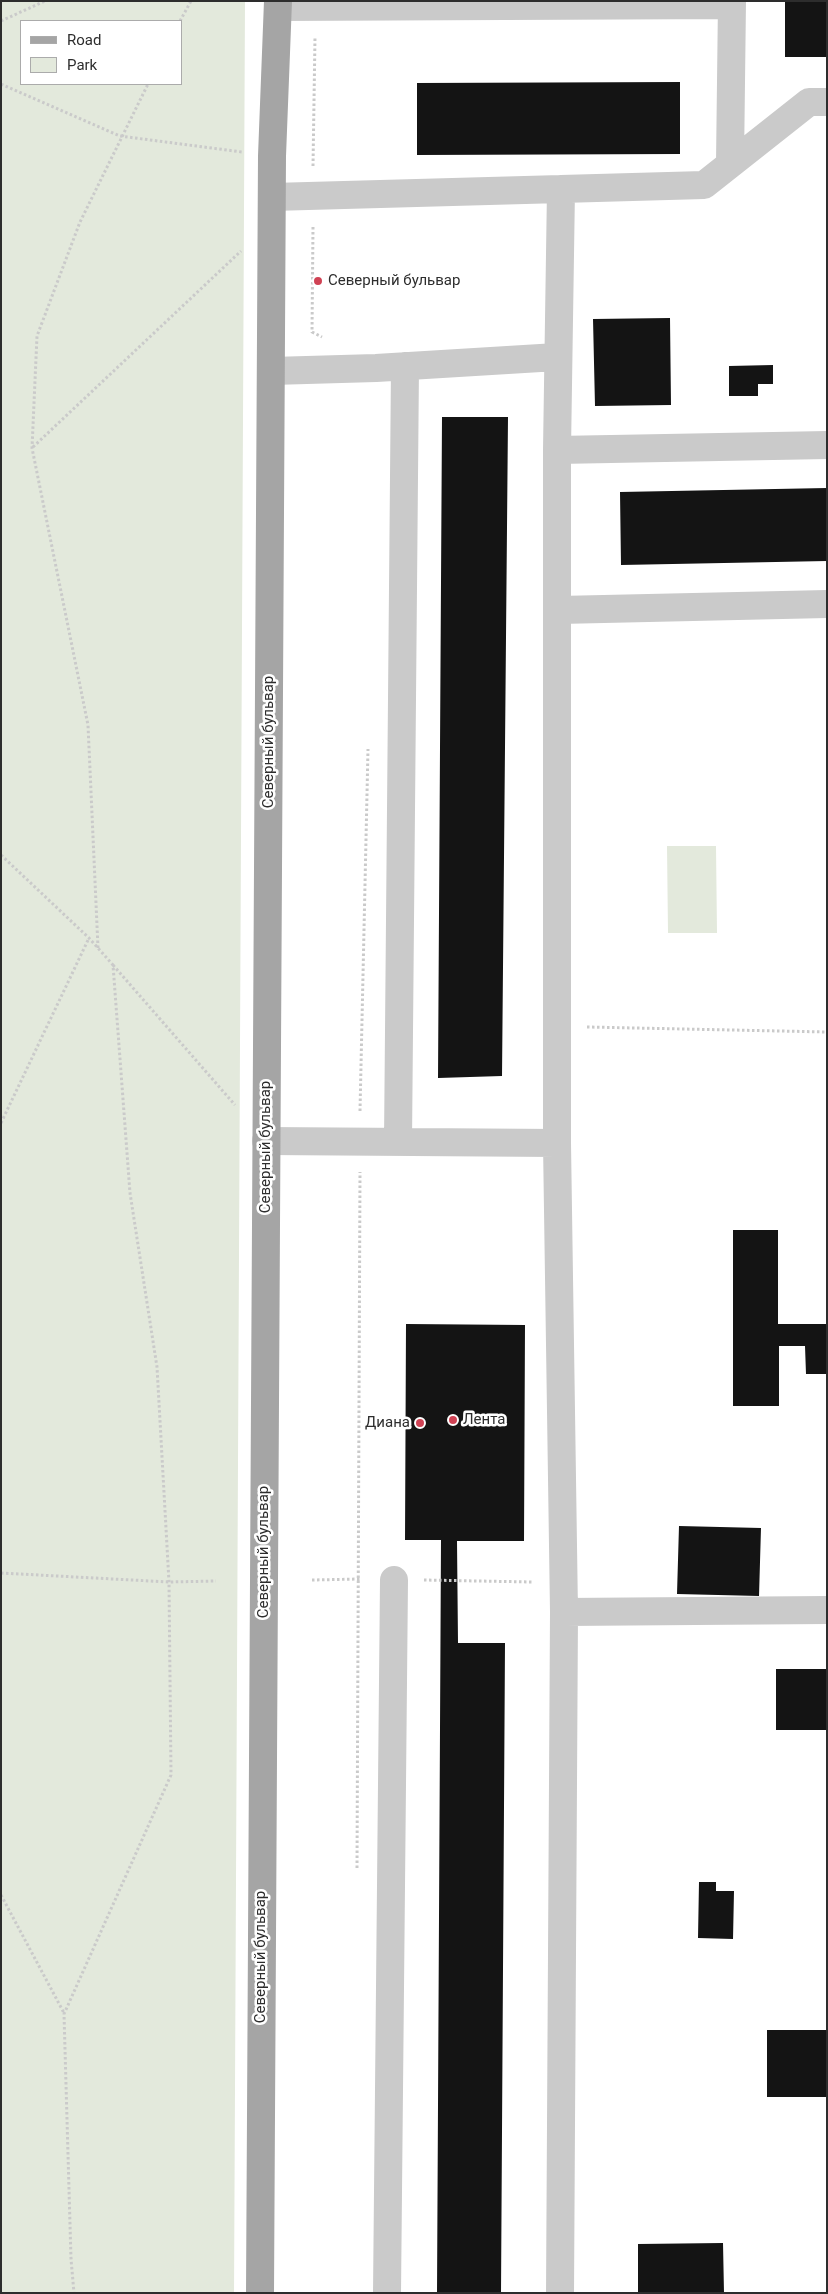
<!DOCTYPE html>
<meta charset="utf-8">
<style>
body{margin:0}
#map{position:relative;width:828px;height:2294px;overflow:hidden;background:#fff;font-family:Roboto,sans-serif}
canvas{display:block}
.frame{position:absolute;inset:0;border:2px solid #2d2d2d;pointer-events:none}
.legend{position:absolute;left:20px;top:20px;width:162px;height:65px;box-sizing:border-box;background:#fff;border:1px solid #ababab;margin:0;padding:6px 9px;list-style:none;font-size:15px;color:#2d2d2d}
.legend li{display:flex;align-items:center;gap:10px;height:25px}
.legend b{width:25px;border:1px solid #ababab}
</style>
<div id="map">
<canvas width="828" height="2294"></canvas>
<div class="frame"></div>
<ul class="legend">
<li><b style="height:6px;background:#a5a5a5"></b>Road</li>
<li><b style="height:14px;background:#e3e9dc"></b>Park</li>
</ul>
</div>
<script>
const ctx = document.querySelector('canvas').getContext('2d');
ctx.lineJoin = 'round';
function fill(path, color) { ctx.fillStyle = color; ctx.fill(path, 'evenodd'); }
const toPath = rows => new Path2D(rows.map(r => 'M' + r).join(''));
function stroke(path, color, width, dash) { ctx.strokeStyle = color; ctx.lineWidth = width; ctx.lineCap = dash ? 'butt' : 'round'; ctx.setLineDash(dash || []); ctx.stroke(path); }
function write(font, color, halo, rows, align = 'center') {
  ctx.font = font + ' Roboto,sans-serif'; ctx.lineWidth = 5; ctx.setLineDash([]); ctx.textBaseline = 'middle'; ctx.strokeStyle = halo; ctx.fillStyle = color; for (const [text, x, y, turn = 0] of rows) {
    ctx.save(); ctx.translate(x, y); ctx.rotate((+turn || 0) * Math.PI / 180); ctx.textAlign = isNaN(turn) ? turn : align; if (halo) ctx.strokeText(text, 0, 0); ctx.fillText(text, 0, 0); ctx.restore();
  }
}
const green = toPath([
 [1,1,245,1,234,2293,1,2293],
 [21,21,181,21,181,84,21,84],
 [667,846,716,846,717,933,668,933]
]);
const building = toPath([
 [785,1,827,1,827,57,785,57],
 [680,82,680,154,417,155,417,83],
 [670,318,671,405,595,406,593,319],
 [773,365,773,384,758,384,758,396,729,396,729,366],
 [442,417,508,417,502,1076,438,1078],
 [827,488,827,561,621,565,620,492],
 [733,1230,778,1230,778,1324,827,1324,827,1374,806,1374,805,1346,779,1346,779,1406,733,1406],
 [406,1324,525,1325,524,1541,457,1541,458,1643,505,1643,501,2293,437,2293,441,1540,405,1540],
 [679,1526,761,1528,759,1596,677,1594],
 [776,1669,827,1669,827,1730,776,1730],
 [699,1882,716,1882,716,1891,734,1891,733,1939,698,1938],
 [767,2030,827,2030,827,2097,767,2097],
 [723,2243,724,2293,638,2293,638,2244]
]);
const path = toPath([
 [1,21,45,1],
 [180,21,191,1],
 [1,84,120,136,242,152],
 [313,166,315,37],
 [313,227,312,332,322,337],
 [33,447,241,251],
 [1,855,89,938,113,965,130,1193,157,1367,169,1582,171,1775,64,2014,71,2259,74,2293],
 [98,948,88,725,32,448,37,336,80,222,148,84],
 [113,965,235,1105],
 [587,1027,827,1032],
 [360,1111,368,749],
 [1,1123,89,938],
 [1,1573,169,1582,216,1581],
 [312,1580,360,1579],
 [424,1580,532,1582],
 [357,1868,360,1172],
 [1,1895,64,2013]
]);
const minor = toPath([
 [278,7,732,5],
 [730,163,732,1],
 [272,197,561,189],
 [272,371,376,368,557,357],
 [557,450,561,189,704,185,809,102,827,102],
 [559,610,827,604],
 [266,1141,557,1143],
 [398,1141,405,366],
 [564,1612,827,1610],
 [387,2293,394,1580],
 [560,2293,564,1612,557,1143,557,450,827,445]
]);
const major = toPath([
 [260,2293,272,156,278,1]
]);
const markers = [
 [318,281,5,"#d04254"],
 [453,1420,5,"#d04254"],
 [420,1423,5,"#d04254"]
];
const poiNames = [
 ["Северный бульвар",328,281],
 ["Лента",463,1420],
 ["Диана",410,1423,"right"]
];
const streetNames = [
 ["Северный бульвар",269,742,-90],
 ["Северный бульвар",266,1147,-90],
 ["Северный бульвар",264,1552,-90],
 ["Северный бульвар",261,1957,-90]
];
fill(green, '#e3e9dc');
fill(building, '#141414');
stroke(path, '#cacaca', 3, [2.5, 2.5]);
stroke(minor, '#cacaca', 28);
stroke(major, '#a5a5a5', 28);
for (const [x, y, r, color] of markers) { const dot = new Path2D(); dot.arc(x, y, r, 0, 2 * Math.PI); ctx.fillStyle = color; ctx.fill(dot); stroke(dot, '#fff', 2); }
write('15px', '#2d2d2d', '#fff', poiNames, 'left');
write('15px', '#2d2d2d', '#fff', streetNames);
</script>
